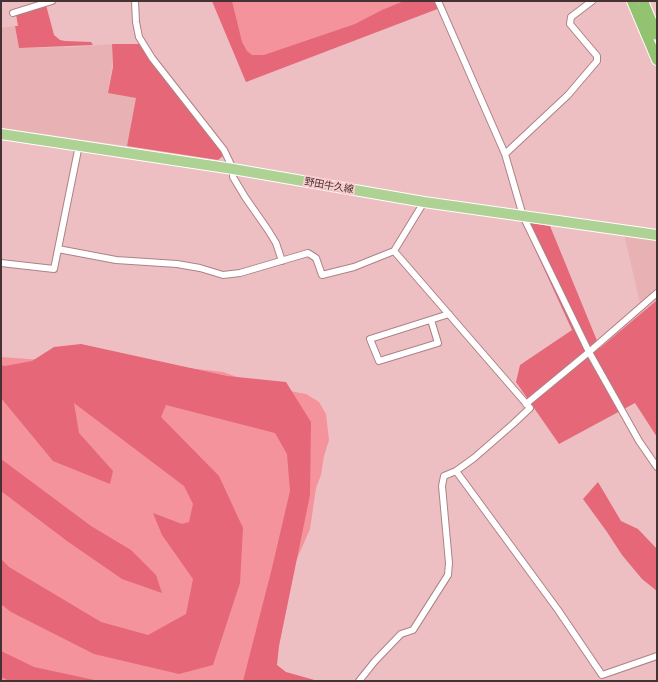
<!DOCTYPE html>
<meta charset="utf-8">
<style>
body{margin:0}
#map{position:relative;width:658px;height:682px;overflow:hidden;background:#eebfc2;font-family:"Fira Sans Condensed",sans-serif}
canvas{display:block}
.frame{position:absolute;inset:0;border:2px solid #453334;pointer-events:none}
</style>
<div id="map">
<canvas width="658" height="682"></canvas>
<div class="frame"></div>
</div>
<script>
const ctx = document.querySelector('canvas').getContext('2d');
ctx.lineJoin = 'round';
function fill(path, color) { ctx.fillStyle = color; ctx.fill(path, 'evenodd'); }
const toPath = rows => new Path2D(rows.map(r => 'M' + r).join(''));
function stroke(path, color, width, dash) { ctx.strokeStyle = color; ctx.lineWidth = width; ctx.lineCap = dash ? 'butt' : 'round'; ctx.setLineDash(dash || []); ctx.stroke(path); }
function write(font, color, halo, rows, align = 'center') {
  ctx.font = font + ' "Fira Sans Condensed","Noto Sans JP",sans-serif'; ctx.lineWidth = 4; ctx.setLineDash([]); ctx.textBaseline = 'middle'; ctx.strokeStyle = halo; ctx.fillStyle = color; for (const [text, x, y, turn = 0] of rows) {
    ctx.save(); ctx.translate(x, y); ctx.rotate((+turn || 0) * Math.PI / 180); ctx.textAlign = isNaN(turn) ? turn : align; if (halo) ctx.strokeText(text, 0, 0); ctx.fillText(text, 0, 0); ctx.restore();
  }
}
const built = toPath([
 [15,26,19,48,77,47,112,44,112,68,108,92,136,98,127,146,1,128,1,28],
 [624,234,657,241,657,289,640,303]
]);
const green = toPath([
 [212,1,436,1,246,82],
 [1,357,98,364,170,366,223,372,259,385,306,394,319,402,326,414,329,440,324,456,321,475,316,488,310,529,274,612,257,681,1,681]
]);
const forest = toPath([
 [212,1,232,1,242,42,247,51,252,55,264,55,355,24,382,10,404,1,436,1,440,8,246,82],
 [46,5,54,35,60,40,65,41,91,42,93,45,19,48,15,26,18,26,16,14],
 [112,44,139,44,220,149,223,156,218,160,127,146,136,98,108,93,113,67],
 [522,221,550,226,600,348,657,300,657,437,635,403,559,444,516,382,520,365,572,330],
 [81,344,227,376,286,382,311,422,310,495,279,646,277,665,286,672,318,681,243,681,272,568,290,491,287,454,275,433,166,405,161,417,219,476,243,528,240,583,213,665,179,674,94,654,11,612,1,604,1,559,9,567,101,622,148,635,186,614,193,579,162,535,153,513,182,524,189,522,193,504,184,486,74,403,79,433,113,471,110,484,53,461,1,398,1,365,5,366,32,361,54,347],
 [1,459,91,526,131,550,156,575,162,593,122,579,67,541,1,491],
 [598,482,621,521,638,529,657,549,657,591,642,579,622,555,607,532,583,499],
 [1,651,34,667,99,681,9,681,1,677]
]);
const minor = toPath([
 [135,1,136,22,139,37,152,58,224,150,233,169,233,177,245,197,268,230,276,243,282,261],
 [438,1,505,154,523,216,589,352,639,441,657,467],
 [13,13,52,1],
 [505,154,568,95,597,61,597,56,570,24,571,17,592,1],
 [58,249,116,260,177,264,200,268,223,275,240,273,308,253,316,258,322,275,354,267,394,251,424,202],
 [1,263,54,269,79,145],
 [431,320,438,343,379,361,370,339,449,314],
 [526,404,589,352,657,293],
 [456,471,558,610,602,675,657,656],
 [359,681,375,661,401,634,413,630,448,575,449,563,442,486,444,476,456,471,474,458,513,424,530,408,394,251]
]);
const primary = toPath([
 [1,134,233,169,424,202,657,235]
]);
const trunk = toPath([
 [632,1,657,60],
 [643,1,657,35]
]);
const streetNames = [
 ["野田牛久線",329,186,10]
];
fill(built, '#e8b2b5');
fill(green, '#f5939c');
fill(forest, '#e56778');
stroke(minor, '#ad8285', 8);
stroke(primary, '#fff', 12);
stroke(trunk, '#fff', 12);
stroke(minor, '#fff', 6);
stroke(primary, '#aed194', 10);
stroke(trunk, '#93c270', 10);
write('10px', '#453334', '#fbcccf', streetNames);
</script>
